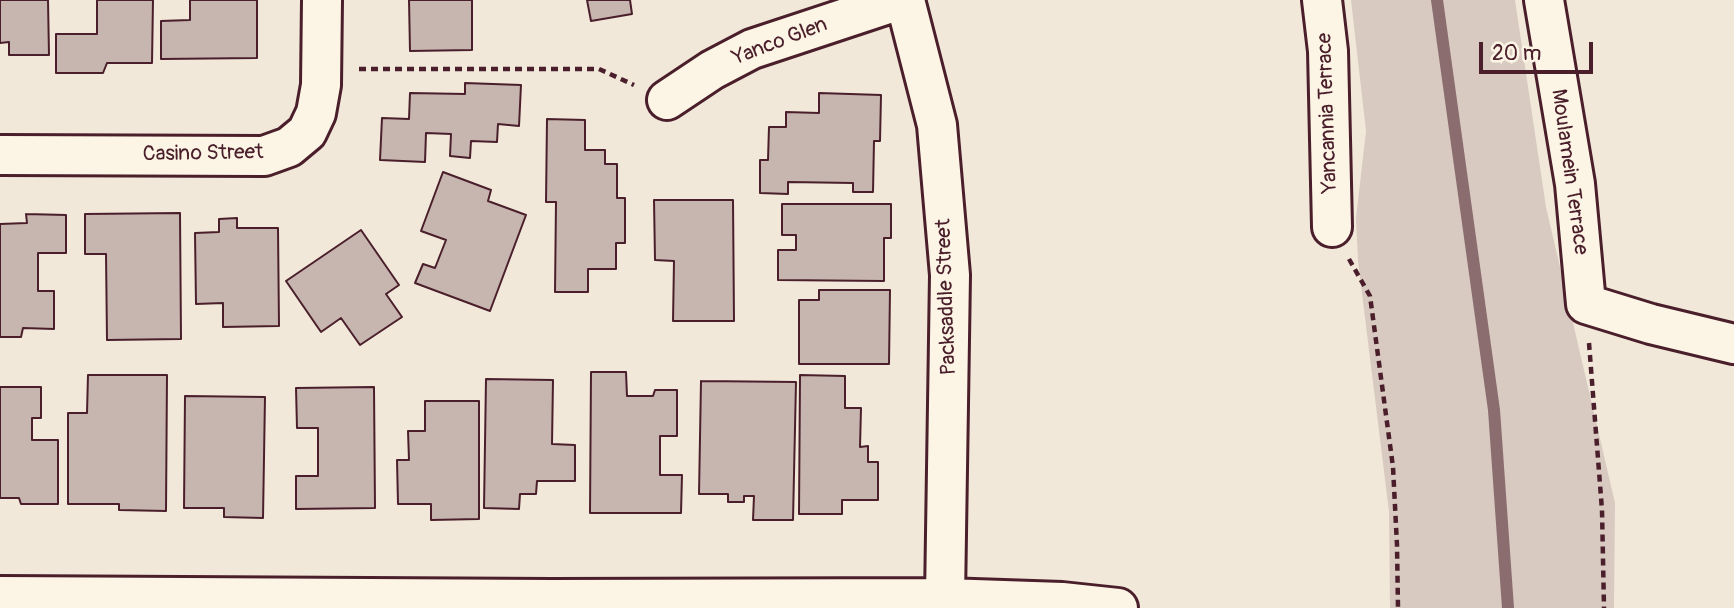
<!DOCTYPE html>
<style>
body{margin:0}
#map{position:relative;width:1734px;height:608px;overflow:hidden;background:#f1e8da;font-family:Pangolin,sans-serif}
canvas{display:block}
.scale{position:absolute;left:1479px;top:42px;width:114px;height:32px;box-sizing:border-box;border:4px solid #4a1f2b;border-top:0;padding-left:9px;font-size:21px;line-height:24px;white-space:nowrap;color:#4a1f2b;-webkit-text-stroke:5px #fcf5e5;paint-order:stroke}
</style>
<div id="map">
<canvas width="1734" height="608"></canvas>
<div class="scale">20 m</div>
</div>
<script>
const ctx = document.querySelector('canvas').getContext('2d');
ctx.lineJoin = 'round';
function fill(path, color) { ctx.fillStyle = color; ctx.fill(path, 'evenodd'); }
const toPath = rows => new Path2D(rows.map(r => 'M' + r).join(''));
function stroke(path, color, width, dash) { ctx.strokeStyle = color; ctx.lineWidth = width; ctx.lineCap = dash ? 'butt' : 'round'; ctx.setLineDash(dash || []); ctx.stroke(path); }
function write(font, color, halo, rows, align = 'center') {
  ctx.font = font + ' Pangolin,sans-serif'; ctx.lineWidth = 7; ctx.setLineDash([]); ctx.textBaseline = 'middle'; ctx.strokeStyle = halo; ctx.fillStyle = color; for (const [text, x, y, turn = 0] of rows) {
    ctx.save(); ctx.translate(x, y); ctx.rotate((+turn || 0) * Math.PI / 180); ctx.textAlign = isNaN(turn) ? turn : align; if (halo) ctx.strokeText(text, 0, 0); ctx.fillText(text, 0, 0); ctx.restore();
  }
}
const green = toPath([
 [1351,0,1515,0,1546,207,1615,503,1614,608,1390,608,1389,512,1358,261,1356,218,1366,131]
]);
const stream = toPath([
 [1437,0,1494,410,1508,608]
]);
const building = toPath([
 [0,0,48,0,49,55,9,55,9,42,0,43,0,0],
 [97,0,153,0,152,63,107,63,103,73,56,73,56,34,97,34,97,0],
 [190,0,257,0,257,58,161,59,161,21,190,20,190,0],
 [409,0,472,0,472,50,410,51,409,0],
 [587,0,630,0,632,14,591,21,587,0],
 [465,83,521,85,519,126,498,124,497,142,471,141,470,158,450,156,451,134,426,133,425,162,380,160,382,118,409,119,410,93,465,94,465,83],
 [819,93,881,95,880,141,874,141,873,192,853,192,853,183,788,182,788,194,760,193,760,160,768,160,769,127,786,127,786,112,819,113,819,93],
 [547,119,585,120,585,150,605,150,605,164,617,164,617,198,625,198,625,243,616,243,616,269,588,269,588,292,555,292,556,202,546,202,547,119],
 [443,172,491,190,488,201,526,215,490,311,415,283,423,264,435,268,446,240,421,231,443,172],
 [654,200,733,200,734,321,673,321,674,261,655,260,654,200],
 [782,204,891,204,891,238,884,238,884,281,778,280,778,250,796,250,796,235,782,235,782,204],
 [180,213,181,339,107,340,106,254,85,254,85,214,180,213],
 [26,214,66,215,66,253,38,253,38,291,54,291,54,329,23,328,21,337,0,337,0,224,27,223,26,214],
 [237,218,237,228,278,228,279,326,223,327,223,303,196,304,195,233,219,232,219,219,237,218],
 [361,230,399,285,386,294,402,317,360,345,341,318,321,332,286,281,361,230],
 [819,290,890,290,889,364,799,364,799,300,819,300,819,290],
 [591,372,626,372,627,396,653,396,655,390,677,390,677,436,660,436,660,475,682,475,681,513,590,513,591,372],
 [88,375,167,375,166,511,119,510,119,504,68,504,68,413,87,413,88,375],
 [800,375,845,376,845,408,861,408,860,447,868,446,868,462,878,462,878,500,842,500,842,514,799,514,800,375],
 [486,379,553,380,552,444,575,445,575,481,537,481,536,494,520,494,519,509,484,508,486,379],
 [701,381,796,382,793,520,753,520,754,496,744,496,744,502,728,502,728,494,699,494,701,381],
 [0,387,41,387,41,418,32,418,32,440,58,440,58,504,21,504,19,498,0,498,0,387],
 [374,387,375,508,296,509,296,476,318,476,318,428,297,428,296,388,374,387],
 [185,396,265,397,263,518,224,517,224,508,184,508,185,396],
 [425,401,479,401,479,519,431,520,431,504,398,504,397,460,409,460,408,431,425,431,425,401]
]);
const path = toPath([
 [359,69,599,69,634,85],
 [1349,259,1370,296,1393,467,1397,545,1398,608],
 [1589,343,1602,510,1604,608]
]);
const minor = toPath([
 [905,0,937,125,950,275,945,598],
 [1322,0,1328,51,1332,227],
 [1544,0,1575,184,1586,304,1651,324,1734,344],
 [667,100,712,70,752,49,900,0],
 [0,155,264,156,289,147,307,132,316,113,321,85,322,0],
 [0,596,552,599,945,598,1062,602,1118,608]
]);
const streetNames = [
 ["Yanco Glen",780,42,-21],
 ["Yancannia Terrace",1328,113,-92],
 ["Casino Street",203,154,-1],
 ["Moulamein Terrace",1569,172,82],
 ["Packsaddle Street",947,297,-92]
];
fill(green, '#d8cac0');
stroke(stream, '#8b6d6f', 12);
fill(building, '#c7b6af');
stroke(building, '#4a1f2b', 2);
stroke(minor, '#4a1f2b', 44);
stroke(path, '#4a1f2b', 4.5, [7, 5]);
stroke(minor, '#fcf5e5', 38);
write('21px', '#4a1f2b', '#fcf5e5', streetNames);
</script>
